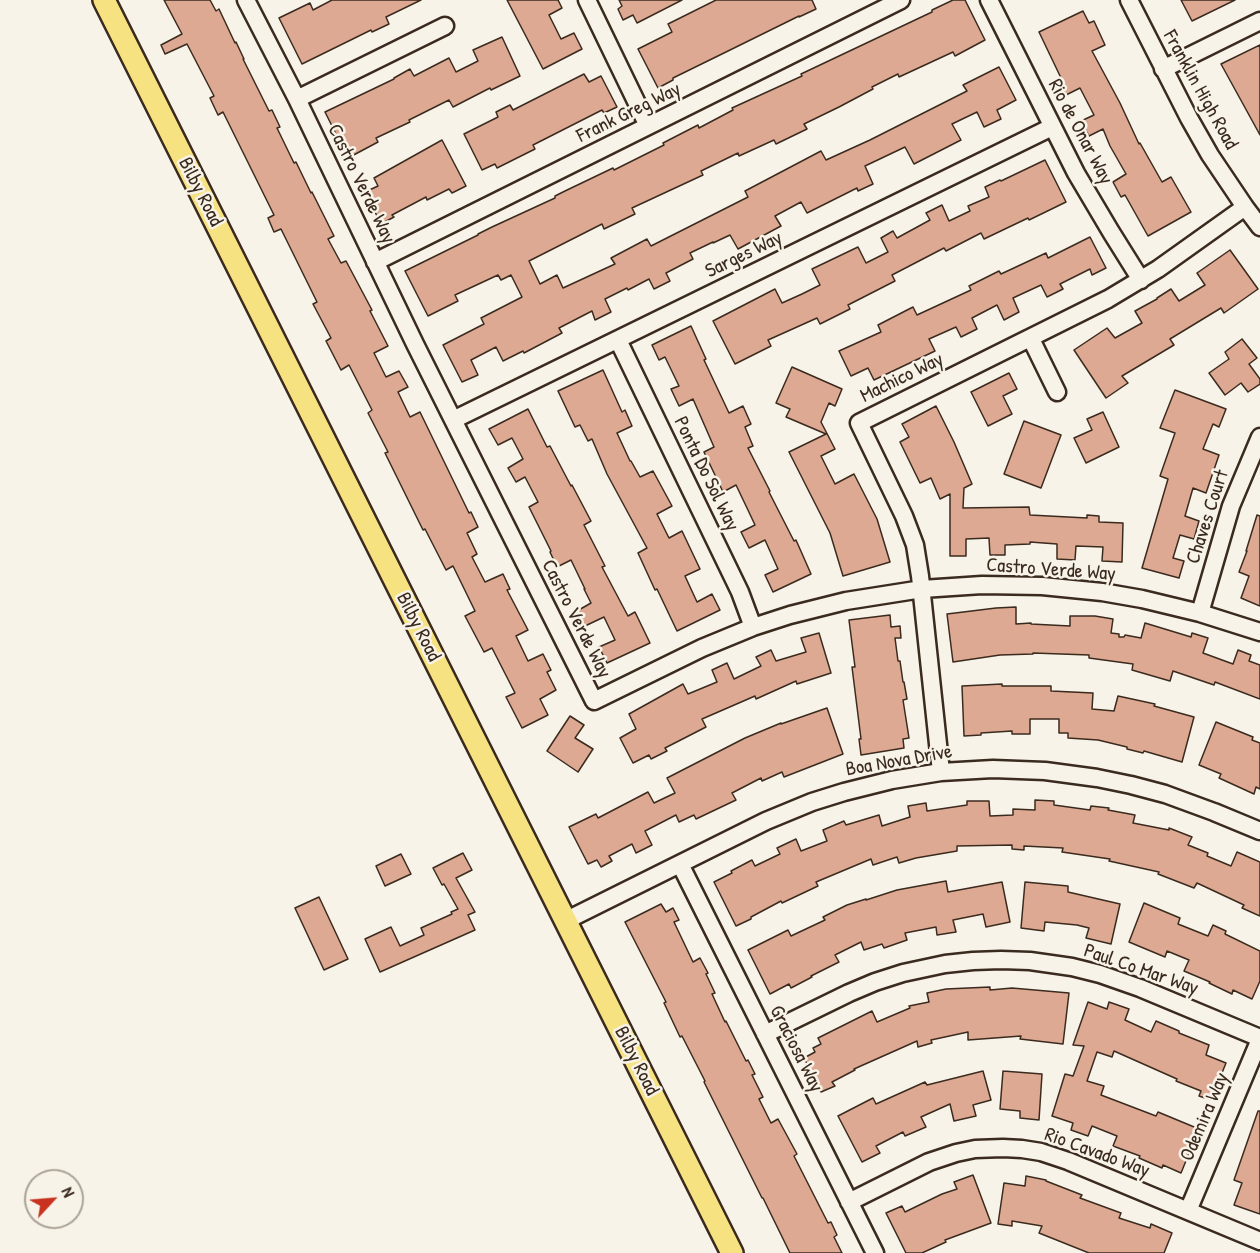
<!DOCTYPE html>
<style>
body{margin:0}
#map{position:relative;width:1260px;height:1253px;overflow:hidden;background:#f7f3e8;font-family:"Patrick Hand",sans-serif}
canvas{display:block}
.north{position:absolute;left:24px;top:1169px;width:60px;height:60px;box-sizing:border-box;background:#f7f3e8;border:2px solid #aca397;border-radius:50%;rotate:64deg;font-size:16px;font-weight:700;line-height:24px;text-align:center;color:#3b2a1e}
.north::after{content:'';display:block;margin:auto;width:21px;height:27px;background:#c8321e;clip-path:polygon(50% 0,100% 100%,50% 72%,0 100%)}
</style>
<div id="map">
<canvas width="1260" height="1253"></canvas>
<div class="north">N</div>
</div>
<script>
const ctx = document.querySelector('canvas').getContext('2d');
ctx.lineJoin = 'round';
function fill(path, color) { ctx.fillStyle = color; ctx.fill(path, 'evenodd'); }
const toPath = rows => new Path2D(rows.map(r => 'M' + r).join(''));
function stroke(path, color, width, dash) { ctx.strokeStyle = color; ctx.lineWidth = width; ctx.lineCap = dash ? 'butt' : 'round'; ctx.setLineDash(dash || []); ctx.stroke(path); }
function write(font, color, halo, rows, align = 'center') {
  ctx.font = font + ' "Patrick Hand",sans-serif'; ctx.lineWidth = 5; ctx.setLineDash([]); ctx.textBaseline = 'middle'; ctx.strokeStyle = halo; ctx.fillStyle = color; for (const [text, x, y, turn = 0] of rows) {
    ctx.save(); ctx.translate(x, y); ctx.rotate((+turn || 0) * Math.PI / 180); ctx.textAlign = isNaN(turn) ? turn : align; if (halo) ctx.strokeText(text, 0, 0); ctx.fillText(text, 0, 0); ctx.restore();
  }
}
const building = toPath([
 [164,0,210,0,216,11,219,9,235,43,236,42,244,59,243,59,269,111,272,110,280,127,277,128,294,163,296,162,311,193,312,192,334,236,328,239,341,263,346,261,372,310,370,311,388,346,374,353,386,377,399,371,408,387,398,392,410,417,420,412,469,513,471,512,478,527,467,533,477,554,472,557,485,582,503,574,510,589,507,590,528,630,516,636,528,661,543,654,551,670,547,672,556,690,540,699,548,715,522,728,506,697,515,693,492,648,484,652,465,616,475,611,453,566,446,570,425,529,423,530,385,453,388,452,368,413,372,410,349,365,341,370,326,341,331,338,313,304,317,302,281,229,274,232,268,218,274,215,223,112,218,115,210,98,214,96,187,44,165,54,161,45,182,34,164,0],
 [332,0,421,0,386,17,389,24,372,32,371,30,302,64,279,18,310,3,313,10,332,0],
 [507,0,558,0,562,8,549,15,561,39,574,33,582,49,543,69,507,0],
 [619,0,682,0,637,23,633,15,623,20,618,9,622,6,619,0],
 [716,0,812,0,816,9,799,17,799,16,726,52,673,78,673,80,658,88,638,49,672,32,668,24,716,0],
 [953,0,965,0,985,40,955,56,953,52,899,77,898,74,872,87,873,89,839,107,804,124,807,129,776,144,774,140,739,156,738,153,701,171,703,175,632,208,635,214,604,229,602,224,529,261,540,284,557,275,563,288,615,264,611,258,647,239,651,246,748,197,745,191,821,151,826,160,870,140,967,91,963,85,999,67,1016,100,997,110,1001,119,984,127,977,112,952,124,961,140,914,164,905,147,865,166,873,184,858,191,857,188,807,213,801,202,775,216,781,226,738,249,730,235,713,243,713,242,690,253,693,259,666,273,670,281,654,289,649,279,628,290,627,288,605,299,611,312,595,320,592,311,559,328,562,333,524,353,523,351,503,361,496,347,471,360,478,375,462,382,443,345,484,324,481,318,522,297,511,275,501,280,498,275,455,295,458,301,428,316,405,271,478,235,478,234,492,227,555,198,555,196,565,191,613,168,614,170,664,145,663,143,698,125,699,128,733,110,732,108,802,76,801,74,932,12,932,10,953,0],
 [1181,0,1235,0,1192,21,1181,0],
 [1083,11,1089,23,1094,21,1105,45,1092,51,1120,103,1139,144,1140,143,1162,182,1171,177,1191,212,1148,236,1125,195,1121,197,1113,182,1126,174,1110,146,1103,129,1089,136,1081,121,1094,115,1080,88,1066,95,1058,79,1061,78,1039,32,1083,11],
 [502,37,520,76,491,90,490,88,453,107,449,100,409,120,410,122,376,138,378,142,348,158,325,112,394,79,394,78,410,69,414,76,449,58,456,72,478,61,473,50,502,37],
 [1260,45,1260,135,1221,64,1260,45],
 [584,74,589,82,601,76,617,107,604,113,602,110,533,145,535,149,497,168,495,164,482,170,464,134,498,117,496,112,510,105,513,110,584,74],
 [442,140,466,186,452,193,449,189,427,200,426,197,392,215,394,217,381,224,365,192,378,186,374,178,442,140],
 [1045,160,1066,202,1029,220,1028,218,984,239,981,233,946,251,944,248,892,275,895,281,848,305,850,309,820,324,817,318,768,340,771,346,735,364,713,321,775,289,782,303,802,294,820,285,812,269,858,247,866,263,888,252,881,238,893,231,897,238,930,220,926,213,942,205,949,221,970,211,968,206,989,197,985,187,1000,180,1001,181,1045,160],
 [1090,237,1106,268,1092,275,1090,269,1060,284,1063,289,1047,297,1041,285,1013,298,1019,312,1004,320,997,305,972,318,977,329,961,337,956,327,929,339,935,351,874,380,868,368,851,376,839,351,881,332,878,325,913,307,917,315,971,290,969,286,999,271,1001,274,1046,253,1048,258,1090,237],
 [1230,250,1258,289,1224,313,1221,308,1170,339,1174,345,1122,376,1128,383,1106,398,1074,350,1107,328,1115,338,1142,323,1135,311,1157,299,1157,298,1171,289,1179,301,1205,285,1197,273,1230,250],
 [691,326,706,359,704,360,729,413,743,406,751,424,745,427,753,446,748,448,770,491,769,492,794,541,796,540,811,574,773,592,765,575,778,569,765,540,749,548,741,532,755,525,747,508,736,485,723,492,704,452,714,447,693,399,679,406,671,389,679,386,665,357,659,360,652,345,691,326],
 [1242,339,1257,358,1249,364,1260,379,1260,384,1248,392,1241,383,1225,395,1209,373,1229,359,1225,352,1242,339],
 [792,367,842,389,835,406,829,403,821,422,835,449,821,456,835,484,854,474,877,519,890,562,843,576,830,533,789,452,826,434,786,417,790,409,776,403,792,367],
 [603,370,622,412,625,410,632,426,617,433,630,461,631,461,640,477,653,471,672,506,657,514,669,538,682,531,700,569,685,576,697,602,712,594,720,610,677,631,657,589,655,590,638,553,647,548,607,474,592,439,588,441,580,425,575,427,558,391,603,370],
 [1009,373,1017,389,1003,396,1012,414,988,426,971,392,1009,373],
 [1175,390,1226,409,1219,427,1213,424,1203,449,1219,455,1206,493,1193,488,1185,516,1199,521,1194,539,1180,535,1173,558,1184,561,1179,578,1142,568,1168,479,1160,476,1175,433,1160,428,1175,390],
 [936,406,954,442,972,484,964,488,963,508,1029,507,1030,515,1087,518,1087,515,1099,516,1099,522,1123,523,1122,562,1102,561,1103,547,1076,546,1075,560,1057,559,1057,544,1030,542,1030,544,1005,545,1005,555,990,555,989,538,966,539,966,556,950,556,950,494,940,499,931,478,920,483,900,442,909,437,902,424,936,406],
 [528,409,547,447,550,446,571,486,572,485,591,521,584,525,605,566,602,567,628,616,635,612,650,643,607,663,599,647,615,640,604,617,585,626,577,611,591,603,584,589,585,589,571,560,557,567,550,552,551,551,529,507,538,502,525,477,516,482,508,468,523,459,512,438,498,445,489,429,528,409],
 [1103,412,1119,447,1086,463,1074,438,1092,430,1087,419,1103,412],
 [1024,421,1061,435,1041,488,1004,474,1024,421],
 [1257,515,1260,516,1260,606,1241,598,1249,576,1239,572,1247,551,1246,551,1257,515],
 [1016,607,1016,624,1031,623,1031,624,1070,626,1070,616,1095,616,1113,619,1111,633,1119,634,1119,637,1124,637,1125,635,1141,638,1145,623,1191,637,1192,633,1208,638,1203,653,1233,664,1238,650,1251,655,1249,661,1260,665,1260,699,1215,682,1214,685,1173,671,1170,681,1132,670,1133,664,1089,658,1089,655,1033,653,1033,654,1000,655,953,662,947,614,996,608,1016,607],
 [890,615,891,627,900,626,901,638,895,638,898,661,900,661,903,682,904,682,907,699,903,700,909,738,903,739,904,748,861,755,859,739,861,739,852,667,855,667,849,620,890,615],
 [819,633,831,673,797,684,796,681,756,699,755,696,702,719,706,727,665,748,667,751,651,759,649,755,633,763,620,738,636,729,629,714,683,684,688,694,717,682,712,670,727,663,734,679,761,666,756,657,771,650,776,661,806,652,801,638,819,633],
 [1002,684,1002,686,1051,686,1051,691,1093,693,1092,709,1114,711,1118,696,1155,704,1154,706,1194,717,1182,762,1144,751,1143,753,1127,749,1127,747,1098,740,1068,738,1068,733,1059,733,1059,719,1030,719,1030,734,1012,734,1012,731,981,733,981,735,964,736,962,686,1002,684],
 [827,708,843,754,784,777,782,772,762,781,761,778,732,793,736,800,696,819,694,815,679,822,676,815,645,831,652,845,636,853,632,844,609,856,612,861,601,867,597,860,588,864,569,827,596,814,598,818,648,792,654,803,675,793,667,778,745,738,781,723,781,724,827,708],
 [570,716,584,725,575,738,593,749,578,772,547,751,570,716],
 [1216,722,1253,737,1252,740,1260,743,1260,789,1256,787,1254,794,1219,778,1221,774,1199,765,1216,722],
 [1035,800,1054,801,1054,805,1090,810,1091,806,1109,808,1108,810,1135,815,1133,823,1169,830,1169,828,1192,837,1188,845,1208,853,1207,856,1231,866,1237,852,1260,862,1260,916,1242,908,1244,905,1197,883,1194,888,1158,874,1159,872,1109,861,1110,859,1062,852,1063,848,1024,846,1024,850,1012,849,1012,845,957,846,957,851,916,858,899,863,897,857,873,865,871,859,816,882,818,886,782,903,781,901,751,917,751,919,736,926,714,882,732,873,731,871,752,860,755,866,780,854,777,848,796,839,801,851,827,841,823,830,844,821,846,825,879,815,882,826,910,817,908,806,926,803,927,811,967,805,967,801,989,801,990,816,1013,815,1013,809,1035,810,1035,800],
 [463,853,472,870,456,878,475,912,468,915,475,930,380,972,365,939,391,927,400,946,424,935,421,928,452,914,451,912,458,909,444,884,442,885,433,868,463,853],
 [401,854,411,874,385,886,376,866,401,854],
 [946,881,948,892,1002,882,1010,922,986,927,983,914,953,920,956,932,937,935,936,927,905,933,907,940,884,948,882,944,864,950,861,942,835,955,839,962,811,976,812,977,791,988,789,984,770,994,748,950,788,930,791,936,825,920,823,917,847,905,866,899,866,900,897,890,946,881],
 [1025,882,1068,886,1068,892,1120,904,1111,944,1086,938,1089,928,1077,925,1045,922,1044,931,1021,928,1025,882],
 [319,897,348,959,324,970,295,908,319,897],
 [1144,903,1180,918,1178,924,1208,936,1213,925,1226,931,1225,934,1260,951,1260,981,1252,999,1233,990,1232,994,1209,983,1210,982,1184,971,1189,960,1167,951,1165,957,1129,942,1144,903],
 [661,904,666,912,673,908,679,920,674,922,693,962,700,958,708,973,706,974,715,993,712,994,725,1022,726,1021,746,1061,748,1060,755,1074,752,1075,763,1097,759,1099,771,1123,778,1119,797,1154,794,1156,828,1223,831,1222,837,1235,834,1237,842,1253,790,1253,763,1198,762,1198,704,1082,705,1081,682,1036,680,1037,664,1003,666,1002,625,922,661,904],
 [990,987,990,990,1012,988,1069,993,1063,1044,1020,1039,1021,1036,968,1040,968,1032,931,1040,932,1043,918,1047,917,1041,854,1069,855,1070,832,1082,835,1086,821,1092,804,1058,815,1052,813,1048,821,1044,818,1038,872,1011,877,1022,910,1008,909,1006,929,1002,927,993,946,989,990,987],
 [1088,1002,1107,1009,1109,1002,1129,1009,1125,1020,1151,1032,1156,1021,1179,1031,1179,1033,1209,1045,1206,1055,1226,1063,1211,1100,1199,1096,1201,1091,1176,1081,1177,1079,1114,1051,1112,1057,1097,1052,1087,1081,1104,1086,1101,1095,1156,1116,1158,1112,1199,1129,1181,1173,1163,1165,1162,1168,1139,1158,1140,1156,1113,1146,1117,1136,1092,1126,1088,1136,1071,1130,1073,1123,1052,1116,1065,1074,1073,1076,1084,1046,1073,1045,1088,1002],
 [983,1071,991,1100,973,1105,976,1116,954,1121,950,1104,921,1117,926,1127,905,1136,903,1132,876,1146,880,1153,862,1162,838,1116,873,1098,876,1104,925,1082,927,1085,983,1071],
 [1003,1071,1042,1074,1039,1120,1020,1118,1020,1111,1000,1109,1003,1071],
 [1258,1111,1260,1111,1260,1214,1234,1205,1242,1183,1234,1180,1258,1111],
 [973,1175,991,1223,945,1240,946,1242,922,1253,906,1253,886,1213,902,1206,905,1212,942,1194,957,1189,954,1182,973,1175],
 [1026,1176,1046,1180,1046,1181,1082,1195,1080,1198,1121,1213,1119,1218,1150,1228,1151,1224,1172,1233,1164,1253,1089,1253,1039,1233,1042,1226,1012,1221,1012,1226,998,1224,1004,1183,1025,1186,1026,1176]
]);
const minor = toPath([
 [246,0,297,99,415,344,594,701,702,648,753,627,790,615,846,601,922,589,982,585,1042,586,1102,592,1142,599,1200,613,1260,632],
 [587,0,648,126],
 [989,0,1076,173,1111,232,1141,280],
 [1129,0,1189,118,1210,155,1245,207,1260,227],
 [1163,69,1260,21],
 [297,99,445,26],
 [375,262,901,0],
 [1031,339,1057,392],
 [618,340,740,592,753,627],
 [453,420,1052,127],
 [1200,613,1231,506,1260,437],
 [941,772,920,576,915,545,904,516,859,423,1108,299,1158,269,1245,207],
 [680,864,875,1253],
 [565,921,766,821,812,802,844,792,892,780,941,772,993,769,1045,771,1097,778,1131,785,1165,794,1214,812,1260,831],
 [765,1034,849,993,875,982,903,973,945,964,973,961,1001,960,1030,961,1072,967,1100,974,1140,988,1260,1038],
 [849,1202,929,1162,956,1153,975,1149,1003,1148,1022,1149,1041,1152,1068,1161,1260,1241],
 [1188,1211,1260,1039]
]);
const major = toPath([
 [104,0,732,1253]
]);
const streetNames = [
 ["Franklin High Road",1200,90,61],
 ["Frank Greg Way",629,113,-26],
 ["Rio de Onar Way",1080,132,62],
 ["Castro Verde Way",361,184,64],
 ["Bilby Road",200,192,63],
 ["Sarges Way",744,255,-26],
 ["Machico Way",902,378,-26],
 ["Ponta Do Sol Way",706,474,64],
 ["Chaves Court",1208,517,-72],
 ["Castro Verde Way",1051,570,4],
 ["Castro Verde Way",576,619,63],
 ["Bilby Road",418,627,63],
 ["Boa Nova Drive",899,761,-10],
 ["Paul Co Mar Way",1141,970,19],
 ["Graciosa Way",796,1049,63],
 ["Bilby Road",636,1061,63],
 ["Odemira Way",1205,1117,-67],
 ["Rio Cavado Way",1097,1153,20]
];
fill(building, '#dea992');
stroke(building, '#3b2a1e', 1.5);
stroke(minor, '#3b2a1e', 21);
stroke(major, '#3b2a1e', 26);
stroke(minor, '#f7f3e8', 16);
stroke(major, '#f7e281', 21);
write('20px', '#3b2a1e', '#f7f3e8', streetNames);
</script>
